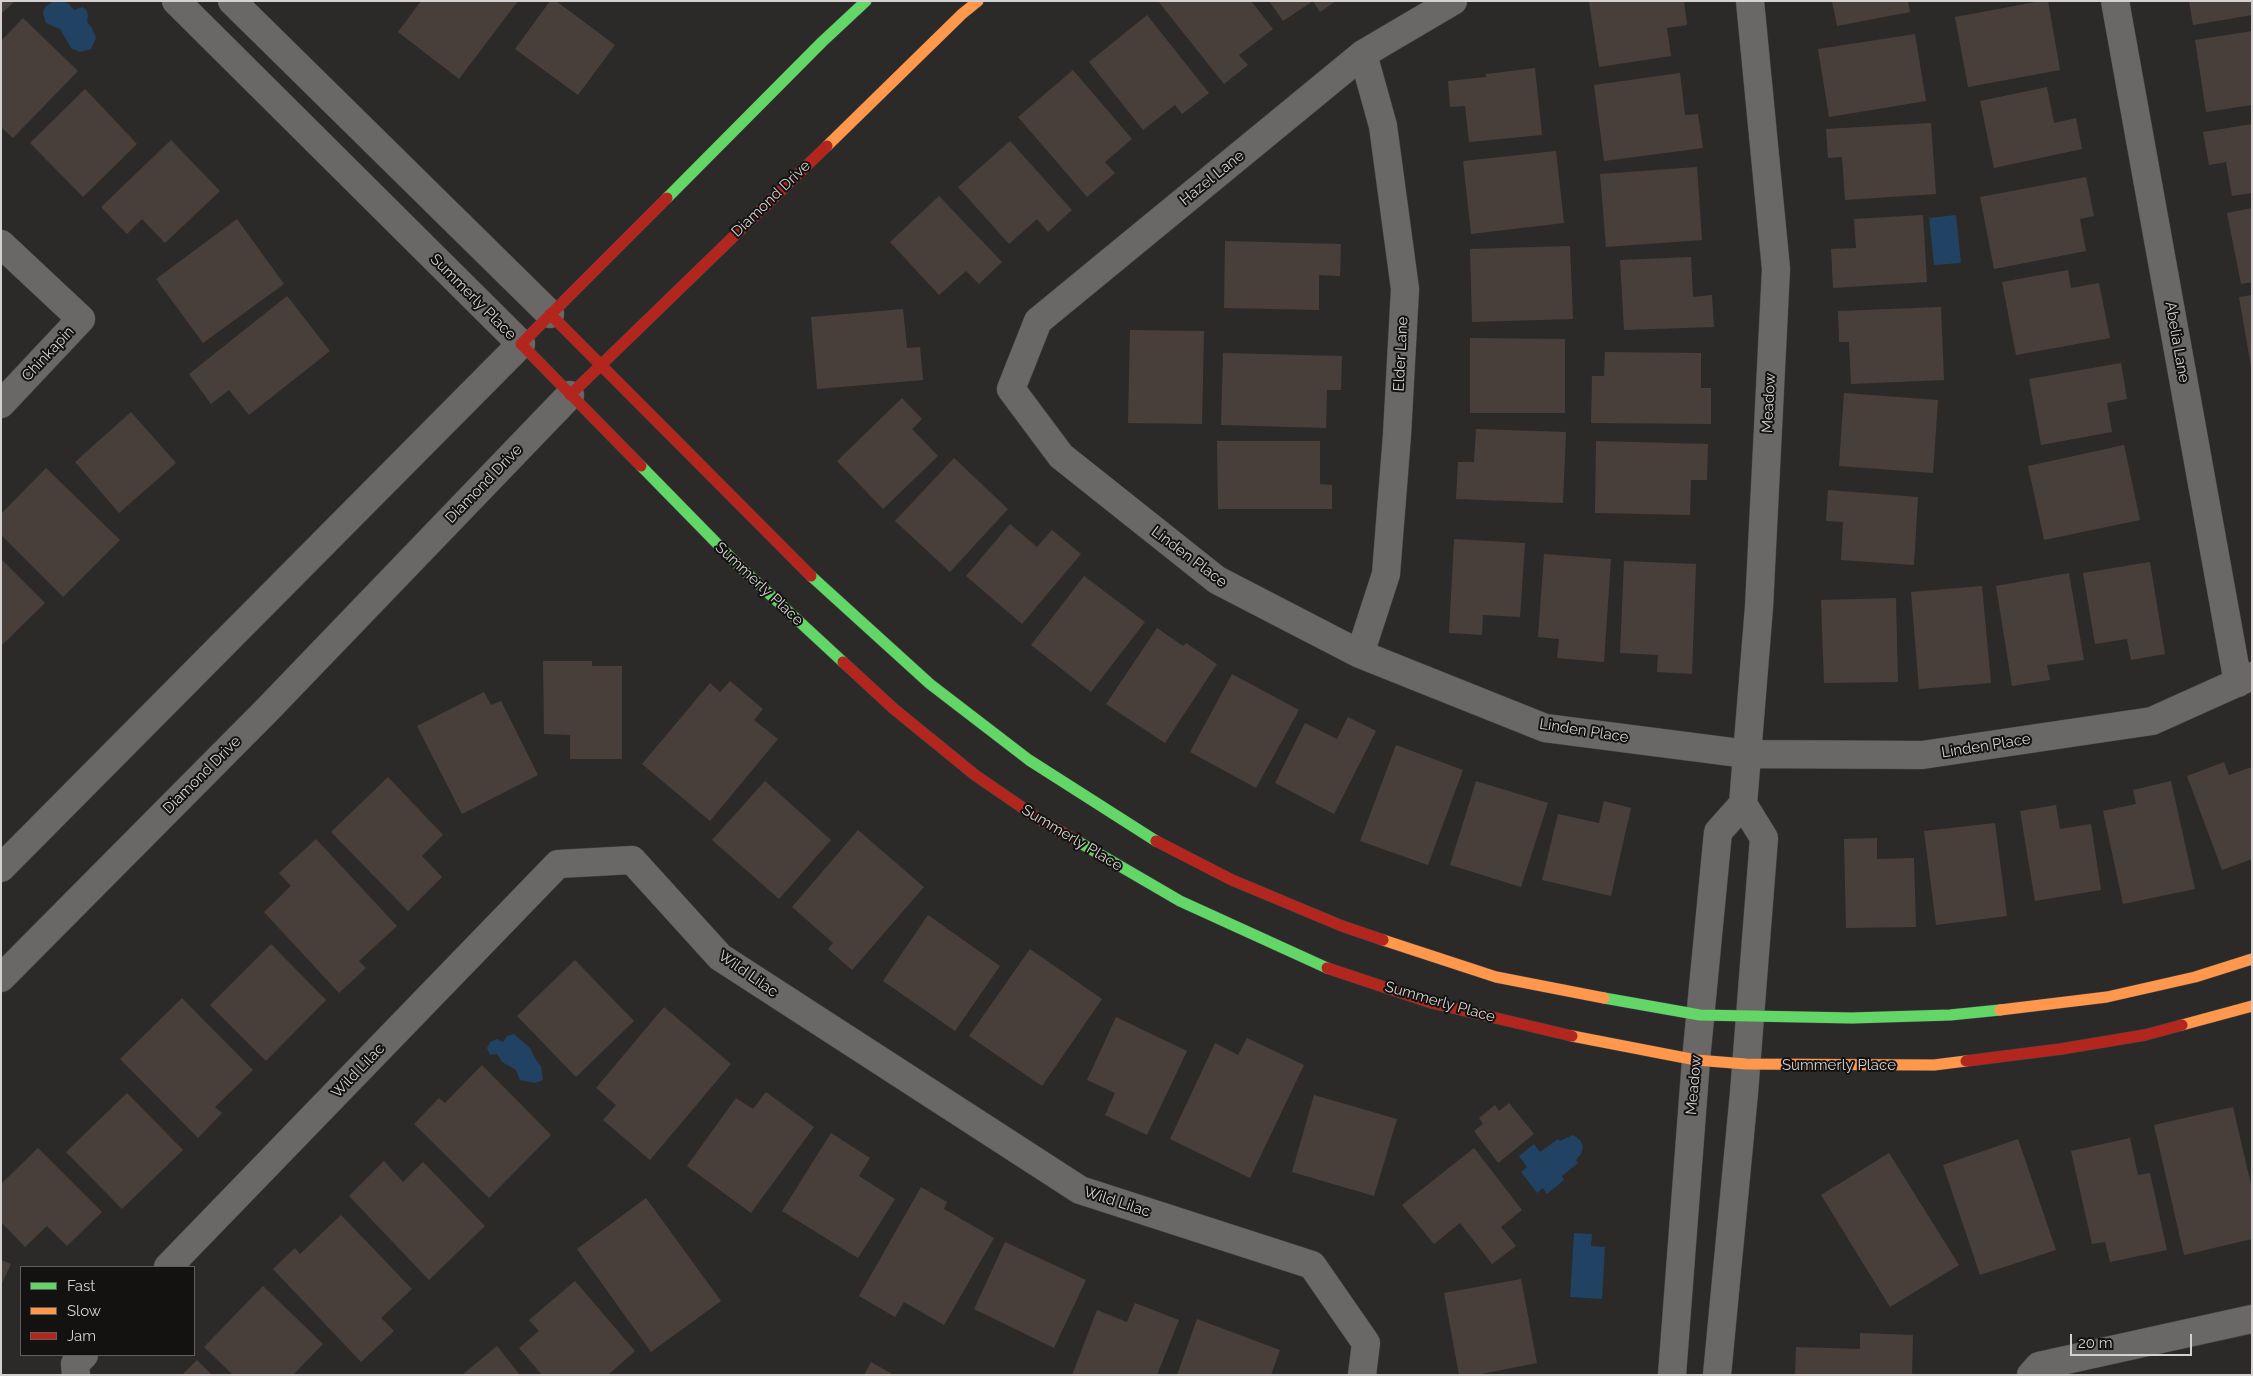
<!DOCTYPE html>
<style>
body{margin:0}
#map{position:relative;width:2253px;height:1376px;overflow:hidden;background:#2c2a28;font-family:Raleway,sans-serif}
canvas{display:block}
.frame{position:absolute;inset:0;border:2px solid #d4d1d0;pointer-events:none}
.legend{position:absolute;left:20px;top:1266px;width:175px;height:90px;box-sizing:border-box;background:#141211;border:1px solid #615e5d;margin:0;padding:6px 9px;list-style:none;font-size:15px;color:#d4d1d0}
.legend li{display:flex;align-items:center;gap:10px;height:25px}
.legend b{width:25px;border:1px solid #615e5d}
.scale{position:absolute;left:2070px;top:1334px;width:122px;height:22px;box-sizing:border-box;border:2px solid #d4d1d0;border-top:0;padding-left:6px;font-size:15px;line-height:18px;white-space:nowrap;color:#d4d1d0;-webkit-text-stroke:4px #141211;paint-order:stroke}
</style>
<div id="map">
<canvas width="2253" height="1376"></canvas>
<div class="frame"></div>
<ul class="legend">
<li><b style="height:6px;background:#63d668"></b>Fast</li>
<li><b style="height:6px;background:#ff974d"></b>Slow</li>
<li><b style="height:6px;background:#b3261e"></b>Jam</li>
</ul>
<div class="scale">20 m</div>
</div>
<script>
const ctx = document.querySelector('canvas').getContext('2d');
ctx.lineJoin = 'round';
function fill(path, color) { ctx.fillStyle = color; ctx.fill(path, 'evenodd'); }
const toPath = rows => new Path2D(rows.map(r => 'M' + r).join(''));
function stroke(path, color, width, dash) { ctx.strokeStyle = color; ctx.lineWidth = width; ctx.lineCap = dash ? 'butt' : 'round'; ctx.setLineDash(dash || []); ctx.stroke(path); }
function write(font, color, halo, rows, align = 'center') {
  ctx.font = font + ' Raleway,sans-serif'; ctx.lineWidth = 4; ctx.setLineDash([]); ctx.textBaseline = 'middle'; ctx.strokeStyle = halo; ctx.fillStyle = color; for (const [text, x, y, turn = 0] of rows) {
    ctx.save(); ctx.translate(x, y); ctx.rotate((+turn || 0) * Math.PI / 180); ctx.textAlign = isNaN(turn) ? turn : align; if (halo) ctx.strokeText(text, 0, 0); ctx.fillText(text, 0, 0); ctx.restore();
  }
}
const water = toPath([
 [61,1,69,4,74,10,83,7,87,11,88,16,87,22,92,28,96,38,91,49,80,52,71,48,60,29,46,23,43,13,45,7,52,2],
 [1956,215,1961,263,1934,265,1929,218],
 [514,1034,530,1048,536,1060,541,1066,543,1080,535,1083,520,1080,516,1070,502,1062,497,1054,490,1055,487,1048,490,1042,497,1039,503,1042,507,1036],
 [1573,1135,1580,1140,1583,1147,1581,1154,1576,1160,1578,1163,1562,1176,1564,1180,1547,1194,1543,1188,1537,1193,1521,1172,1527,1167,1519,1156,1534,1144,1540,1152,1558,1139,1560,1141],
 [1574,1233,1592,1234,1591,1246,1605,1247,1602,1299,1570,1297]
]);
const building = toPath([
 [1,1,15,1,1,14],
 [421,1,518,1,459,79,398,32],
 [550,1,556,1,615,45,578,95,515,49],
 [1158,1,1251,1,1273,29,1239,55,1248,65,1224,84],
 [1269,1,1336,1,1320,12,1313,1,1283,21],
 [1684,1,1687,25,1667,28,1671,56,1599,67,1589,2],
 [1832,1,1908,1,1910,12,1837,26],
 [2041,1,2048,1,2060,70,1968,87,1955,17],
 [2189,1,2252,1,2252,15,2193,25],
 [1147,15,1209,93,1182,114,1175,105,1143,130,1089,62],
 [23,18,78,71,13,138,1,127,1,41],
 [2252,31,2252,105,2206,112,2195,40],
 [1915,34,1926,101,1829,117,1818,49],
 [1535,68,1542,135,1469,142,1465,106,1450,107,1448,81,1486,77,1486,74],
 [1073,70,1132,139,1105,162,1115,173,1087,197,1018,117],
 [1680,73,1685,115,1698,114,1703,148,1604,161,1594,85],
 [2047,87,2054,123,2076,118,2082,149,1994,168,1980,101],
 [85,89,137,144,83,197,30,143],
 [1931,123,1936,194,1845,200,1842,157,1828,158,1826,129],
 [2252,124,2252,193,2232,196,2226,162,2209,165,2203,132],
 [171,140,220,191,165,243,142,219,127,234,101,207],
 [1010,141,1072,210,1048,232,1037,219,1009,244,958,187],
 [1556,151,1564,223,1471,234,1463,161],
 [1697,167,1702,240,1606,247,1600,174],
 [2086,177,2094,216,2080,219,2086,251,1994,269,1980,197],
 [939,196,1002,262,979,284,966,271,939,295,890,242],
 [2252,208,2252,282,2241,284,2227,213],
 [1923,215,1927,282,1833,288,1831,249,1856,248,1854,219],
 [237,219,284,284,203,343,156,279],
 [1225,241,1341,244,1340,276,1319,275,1319,310,1224,308],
 [1570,246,1573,319,1472,322,1470,249],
 [1691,257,1693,297,1712,295,1714,327,1624,330,1620,260],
 [2068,270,2071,288,2099,283,2110,338,2016,355,2002,282],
 [2252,295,2252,367,2251,367,2239,297],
 [287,296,330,351,249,415,229,390,211,404,189,374],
 [1941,307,1944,380,1851,384,1849,342,1839,342,1838,311],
 [903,309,907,348,920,347,923,380,817,389,811,317],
 [1130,330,1204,331,1202,424,1128,423],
 [1470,338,1565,339,1565,413,1470,413],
 [1605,352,1701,353,1701,388,1711,388,1711,424,1591,423,1592,376,1604,376],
 [1223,353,1342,356,1341,390,1327,390,1326,428,1221,425],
 [2121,363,2127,399,2107,403,2112,432,2041,445,2029,379],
 [1844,393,1938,400,1933,473,1839,466],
 [902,398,922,419,912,429,938,456,883,509,837,461],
 [131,412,176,463,119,513,75,462],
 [1476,429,1566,432,1563,503,1456,499,1458,462,1474,462],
 [1217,441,1320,441,1320,484,1332,485,1332,509,1218,509],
 [1596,441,1708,444,1707,480,1691,480,1690,515,1595,513],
 [2124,445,2140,520,2044,540,2028,466],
 [954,458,1008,509,950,572,895,521],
 [46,468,120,540,63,597,1,535,1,514],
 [1828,490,1918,497,1914,565,1841,560,1843,522,1826,521],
 [1010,524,1037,547,1052,530,1081,554,1022,624,966,576],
 [1454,539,1525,543,1520,617,1483,615,1482,635,1449,633],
 [1544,554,1611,559,1604,662,1557,658,1559,639,1538,637],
 [1,559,45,603,1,646],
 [1624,561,1696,564,1692,674,1657,672,1658,655,1620,653],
 [2150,562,2165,654,2131,660,2127,639,2095,644,2083,573],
 [2069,573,2084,660,2047,665,2050,680,2012,686,1996,586],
 [1084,576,1145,622,1091,692,1031,645],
 [1982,586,1991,683,1919,689,1911,592],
 [1896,598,1898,682,1824,683,1821,600],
 [1157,628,1183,646,1186,643,1217,664,1165,743,1106,704],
 [543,661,592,661,592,666,622,666,622,759,570,759,570,735,544,734],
 [1232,674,1299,710,1256,788,1190,752],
 [730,681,763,709,754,720,778,739,710,821,642,764,710,683,720,692],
 [484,692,491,705,501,701,538,775,462,814,417,726],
 [1348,717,1376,731,1334,814,1275,783,1305,723,1337,739],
 [1396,745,1463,770,1428,865,1360,841],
 [2224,762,2229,775,2252,767,2252,859,2222,870,2187,776],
 [388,777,443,835,422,856,442,877,408,911,331,832],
 [765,781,831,840,779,899,712,840],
 [1476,781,1548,803,1521,887,1450,865],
 [2171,781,2195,889,2123,904,2103,811,2136,804,2133,790],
 [1604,801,1631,808,1611,896,1542,880,1558,814,1599,823],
 [2056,805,2060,829,2091,824,2101,890,2035,901,2020,811],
 [1995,823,2007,916,1936,925,1924,831],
 [858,830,924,887,852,970,828,949,833,943,792,907],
 [1877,838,1877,859,1914,858,1916,927,1846,928,1844,839],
 [316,839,397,926,359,961,366,968,339,993,264,912,291,886,279,873],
 [928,915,1000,966,955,1031,883,981],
 [271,944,326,1000,266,1061,210,1005],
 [1030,949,1102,999,1042,1086,969,1036],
 [575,960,634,1021,576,1077,517,1016],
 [182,998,253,1070,215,1107,222,1113,198,1138,120,1059],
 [664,1007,731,1064,650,1160,603,1120,616,1105,596,1088],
 [1116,1017,1187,1051,1147,1135,1105,1115,1115,1093,1087,1080],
 [1247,1038,1304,1065,1250,1178,1170,1139,1215,1043,1238,1055],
 [482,1065,551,1135,489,1198,414,1124,439,1098,445,1103],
 [766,1092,814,1127,751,1213,687,1166,736,1098,753,1109],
 [127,1093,183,1150,122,1209,66,1152],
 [1314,1095,1397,1119,1374,1196,1292,1172],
 [1509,1103,1534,1134,1498,1163,1474,1131,1483,1124,1479,1118,1495,1105,1499,1111],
 [2233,1107,2252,1189,2252,1239,2184,1255,2154,1125],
 [831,1133,870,1158,859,1176,895,1199,858,1258,782,1211],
 [2130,1138,2138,1175,2150,1173,2167,1250,2110,1262,2105,1242,2092,1244,2071,1151],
 [2018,1139,2056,1250,1980,1275,1943,1165],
 [38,1148,102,1212,67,1246,47,1226,25,1247,1,1222,1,1184],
 [1474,1148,1522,1210,1501,1227,1516,1246,1492,1264,1460,1223,1434,1244,1402,1205],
 [1889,1153,1959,1265,1890,1307,1821,1195],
 [384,1161,403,1182,423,1162,485,1226,429,1280,349,1196],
 [921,1187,947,1202,944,1209,994,1238,944,1325,904,1302,895,1317,859,1296],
 [646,1198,721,1301,651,1352,577,1249],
 [341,1215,412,1289,381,1318,394,1331,361,1362,273,1269,295,1248,300,1254],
 [1005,1242,1086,1280,1054,1348,974,1309],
 [1,1260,11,1264,1,1285],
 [1521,1279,1537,1363,1476,1375,1459,1375,1444,1293],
 [575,1281,635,1351,608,1375,542,1375,519,1348,539,1331,529,1320],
 [263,1286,323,1344,293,1375,233,1375,204,1347],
 [1135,1303,1179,1320,1157,1375,1072,1375,1097,1310,1127,1322],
 [1197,1319,1280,1350,1271,1375,1177,1375],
 [1860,1333,1913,1335,1912,1375,1795,1375,1796,1347,1860,1349],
 [497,1346,520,1375,462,1375],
 [197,1360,212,1375,182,1375],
 [871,1362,894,1375,864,1375]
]);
const street = toPath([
 [232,1,550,314],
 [1453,1,1363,54,1038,321,1011,389,1061,456,1217,580,1360,654,1545,728,1747,754,1922,755,2152,721,2252,676],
 [2115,1,2238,683],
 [1,244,81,319,1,404],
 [1360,654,1386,574,1397,435,1405,289,1383,126,1363,54],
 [1743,804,1759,607,1776,269,1750,1],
 [1,868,521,344,176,1],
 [1,978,268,709,570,395],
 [168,1267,558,864,632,860,720,957,1080,1190,1312,1265,1366,1343,1362,1375],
 [76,1375,75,1364,84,1355],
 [1672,1375,1696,1060,1718,832,1743,804,1764,838,1744,1093,1717,1375],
 [2031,1375,2039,1366,2252,1319]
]);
const fast = toPath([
 [667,198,822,42,866,1],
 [641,466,737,564,843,662],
 [811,576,930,684,1029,760,1156,841],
 [1077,841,1180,901,1327,968],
 [1604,998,1700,1015,1852,1018,1950,1015,2000,1010]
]);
const slow = toPath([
 [827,146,962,14,978,1],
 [1383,940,1496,977,1604,998],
 [2000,1010,2107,997,2195,977,2252,959],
 [2182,1025,2252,1006],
 [1572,1036,1696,1060,1746,1064,1934,1065,1966,1061]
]);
const jam = toPath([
 [550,314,811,576],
 [570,395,827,146],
 [641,466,521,344,667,198],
 [843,662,894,709,975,775,1039,819,1077,841],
 [1156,841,1232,880,1342,926,1383,940],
 [1327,968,1432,1003,1572,1036],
 [1966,1061,2061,1049,2145,1035,2182,1025]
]);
const streetNames = [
 ["Hazel Lane",1212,178,-39],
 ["Diamond Drive",771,199,-44],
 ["Summerly Place",473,297,45],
 ["Abelia Lane",2177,342,80],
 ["Chinkapin",48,354,-47],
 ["Elder Lane",1401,354,-87],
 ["Meadow",1769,403,-87],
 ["Diamond Drive",484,484,-46],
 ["Linden Place",1189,557,37],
 ["Summerly Place",759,584,43],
 ["Linden Place",1584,731,9],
 ["Linden Place",1986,746,-9],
 ["Diamond Drive",202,775,-45],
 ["Summerly Place",1072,838,31],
 ["Wild Lilac",748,974,35],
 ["Summerly Place",1440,1002,16],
 ["Summerly Place",1839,1065],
 ["Wild Lilac",358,1071,-46],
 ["Meadow",1694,1085,-85],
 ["Wild Lilac",1117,1202,18]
];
fill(water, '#214262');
fill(building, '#493f3a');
stroke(street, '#464544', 29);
stroke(fast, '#464544', 12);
stroke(slow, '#464544', 12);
stroke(jam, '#464544', 12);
stroke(street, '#6a6867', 28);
stroke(fast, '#63d668', 11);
stroke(slow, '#ff974d', 11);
stroke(jam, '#b3261e', 11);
write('15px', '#d4d1d0', '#141211', streetNames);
</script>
